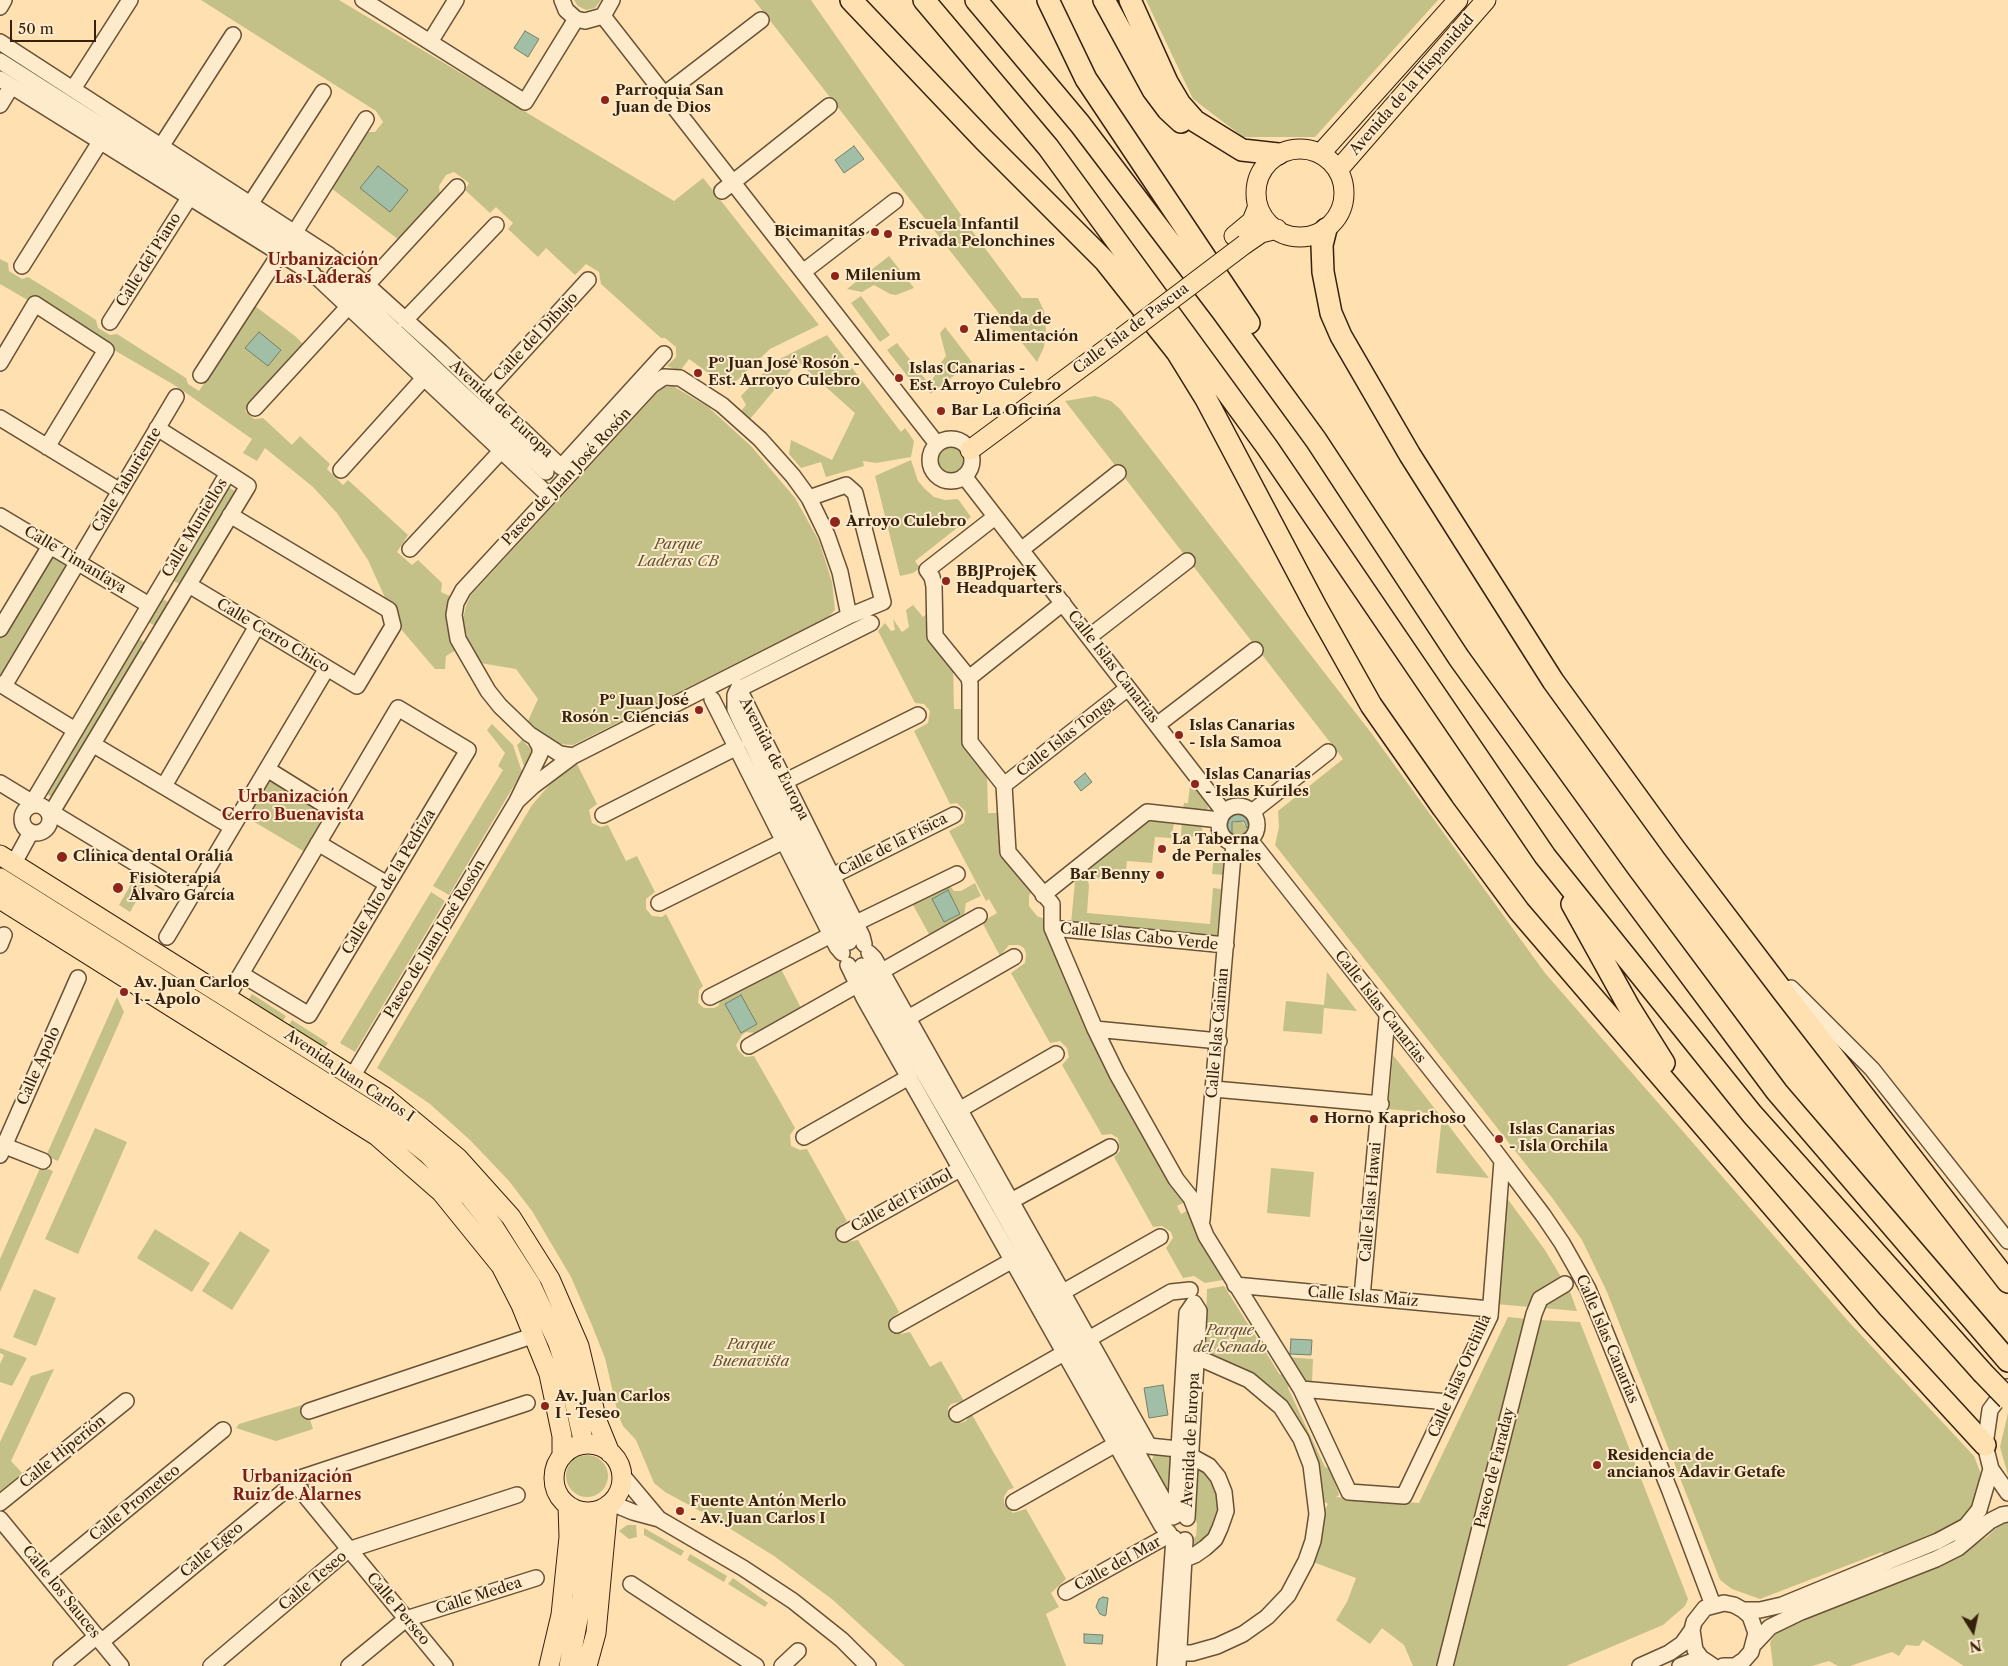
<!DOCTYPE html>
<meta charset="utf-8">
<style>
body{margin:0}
#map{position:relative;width:2008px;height:1666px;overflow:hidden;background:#fee0b1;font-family:"Libre Caslon Text",serif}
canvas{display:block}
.north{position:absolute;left:1948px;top:1606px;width:50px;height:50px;-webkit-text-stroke:4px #feebcc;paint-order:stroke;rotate:170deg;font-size:14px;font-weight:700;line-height:20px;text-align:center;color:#36210c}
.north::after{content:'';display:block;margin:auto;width:18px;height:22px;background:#36210c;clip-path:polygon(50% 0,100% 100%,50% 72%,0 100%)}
.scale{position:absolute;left:10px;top:20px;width:86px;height:22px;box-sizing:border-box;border:2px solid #36210c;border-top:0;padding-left:6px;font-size:15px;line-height:18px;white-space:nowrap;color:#36210c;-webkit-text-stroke:4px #feebcc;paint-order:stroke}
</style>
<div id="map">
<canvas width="2008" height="1666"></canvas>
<div class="north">N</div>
<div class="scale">50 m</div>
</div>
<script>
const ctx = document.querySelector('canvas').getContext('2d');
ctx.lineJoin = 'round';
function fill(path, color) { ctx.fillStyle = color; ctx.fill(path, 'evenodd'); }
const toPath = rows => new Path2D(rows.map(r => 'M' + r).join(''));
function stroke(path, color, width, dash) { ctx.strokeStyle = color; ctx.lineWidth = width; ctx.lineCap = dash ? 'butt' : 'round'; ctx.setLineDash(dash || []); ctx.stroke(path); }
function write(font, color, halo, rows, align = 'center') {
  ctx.font = font + ' "Libre Caslon Text",serif'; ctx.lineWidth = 4; ctx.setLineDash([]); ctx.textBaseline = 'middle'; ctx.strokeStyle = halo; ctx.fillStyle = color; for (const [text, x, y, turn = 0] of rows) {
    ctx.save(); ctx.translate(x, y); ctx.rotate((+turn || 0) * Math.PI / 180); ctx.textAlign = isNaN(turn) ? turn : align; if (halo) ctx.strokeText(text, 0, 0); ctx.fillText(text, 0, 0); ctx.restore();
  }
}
const green = toPath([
 [201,0,339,0,674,201,703,178,819,325,770,349,729,388,689,359,680,371,667,366,676,357,676,347,665,338,661,338,601,284,599,272,586,264,575,275,546,248,538,257,508,229,513,223,496,207,490,213,465,190,469,183,454,172,446,175,439,186,440,196,399,240,331,188,366,132,375,132,383,122,376,111],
 [574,0,601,0,595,8,586,10,578,6],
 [754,0,811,0,970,228,1022,298,1038,298,1044,311,1046,330,1044,347,1037,362],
 [1146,0,1438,0,1315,137,1243,137,1193,99],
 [889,256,914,288,896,295,890,294,874,285,862,292,847,289],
 [0,259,8,263,9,271,22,279,28,277,62,298,96,320,98,328,110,335,117,334,186,378,188,384,199,391,255,306,295,336,304,345,245,411,254,419,263,418,292,445,300,436,330,464,327,469,343,485,348,480,408,535,397,552,412,565,418,560,442,583,441,592,452,597,456,650,446,656,445,669,435,669,400,628,394,606,387,602,368,560,337,513,313,487,265,448,257,461,243,453,252,439,176,386,0,284],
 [861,296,890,335,880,342,851,303],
 [945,327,972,362,930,394,929,386,935,375,936,369,946,356,940,333],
 [827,335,901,432,905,428,914,441,911,457,876,463,863,461,864,466,826,477,821,462,801,468,789,454,791,440,832,460,855,413,798,362,750,419,741,411,746,405,741,396,774,362],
 [897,343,926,380,916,387,887,350],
 [673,386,708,407,751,446,795,498,819,541,832,582,835,610,828,617,573,745,559,744,543,734,528,721,538,699,516,669,480,663,467,637,463,619,466,606,471,595,658,392,664,387],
 [1095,396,1111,401,1120,409,1372,734,1545,973,1848,1321,1974,1456,1981,1474,1980,1489,1977,1501,1968,1515,1950,1528,1885,1556,1882,1552,1760,1599,1732,1589,1720,1580,1607,1292,1582,1240,1553,1199,1275,845,1279,827,1278,811,1343,759,1065,401],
 '937 460a14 14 0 1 1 28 0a14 14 0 1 1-28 0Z',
 [911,460,918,481,925,489,934,497,945,500,958,499,971,517,915,561,920,568,913,573,900,576,875,476],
 [227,486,236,492,181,585,172,580],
 [51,552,71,564,2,679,0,678,0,638],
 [161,598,170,603,157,627,148,622],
 [913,605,923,617,929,612,931,638,953,665,954,709,965,709,987,773,988,813,1001,813,1003,845,1035,889,1029,895,1029,906,1037,916,1045,919,1187,1201,1177,1206,1181,1214,1190,1209,1224,1274,1223,1280,1205,1283,1194,1276,1183,1278,1166,1248,1173,1238,1171,1232,1162,1226,1153,1227,1114,1157,1120,1151,1118,1138,1111,1134,1102,1135,1062,1065,1069,1057,1067,1048,1060,1041,1050,1043,1011,973,1025,963,1026,954,1024,948,1019,945,1009,945,1000,956,982,922,997,913,989,899,986,901,949,831,964,823,966,812,957,803,950,804,914,731,928,723,930,711,924,704,915,703,878,631,885,623,891,631,895,630,893,619,902,632,909,627,906,610],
 [137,638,146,643,54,798,45,793],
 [492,724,513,745,522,772,449,895,433,886,503,770,498,766,505,753,487,730],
 [522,740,532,750,525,769,517,745],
 [577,764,597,804,589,810,592,823,601,827,608,825,626,861,637,856,655,892,646,899,646,909,652,916,662,917,666,914,703,986,699,990,698,1003,704,1008,714,1008,718,1006,722,999,781,969,801,1008,755,1033,746,1032,742,1035,736,1045,738,1050,745,1057,754,1056,795,1128,790,1135,791,1146,800,1150,807,1149,847,1221,840,1226,840,1230,844,1240,847,1242,858,1240,897,1308,899,1312,891,1319,893,1331,901,1334,910,1332,930,1367,941,1361,964,1401,951,1404,948,1408,950,1420,961,1423,966,1421,971,1413,1014,1488,1008,1490,1004,1497,1004,1503,1013,1513,1026,1509,1066,1579,1051,1593,1059,1607,1046,1614,1066,1666,905,1666,833,1600,774,1556,713,1518,665,1492,654,1483,636,1440,623,1426,618,1414,605,1358,591,1323,571,1277,532,1211,509,1181,471,1141,430,1104,377,1068,532,805,552,782],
 [270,777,329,813,305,852,246,817],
 [1195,784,1207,801,1208,808,1205,811,1183,809,1184,803,1188,803,1190,785],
 [1150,821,1174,824,1171,838,1155,837,1152,863,1127,861,1125,880,1087,878,1089,885,1087,913,1210,924,1213,888,1221,889,1217,936,1071,924,1075,881],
 [1182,821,1201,825,1205,838,1181,836],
 [1242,821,1245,826,1250,827,1251,824,1251,829,1249,833,1241,838,1231,838,1229,836,1232,837,1231,823],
 [1214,853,1225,860,1225,875,1212,874],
 [137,874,149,879,130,912,119,905],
 [975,883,981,896,966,903,964,916,930,936,912,903,949,885,954,891,961,891],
 [431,892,445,901,355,1052,340,1043],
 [1327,972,1357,1011,1324,1008,1322,1034,1283,1031,1286,1001,1324,1005],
 [252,994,286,1016,283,1021,249,999],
 [117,997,124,1012,58,1161,46,1156],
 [292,1020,328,1043,325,1047,289,1025],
 [1393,1055,1439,1114,1388,1109],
 [1442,1117,1489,1178,1436,1173],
 [95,1128,127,1142,78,1254,45,1239],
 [41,1166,53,1171,0,1292,0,1259],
 [1271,1168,1314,1172,1310,1217,1267,1213],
 [1504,1194,1545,1250,1571,1294,1577,1311,1495,1304],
 [155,1229,210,1263,192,1292,137,1258],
 [240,1231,270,1250,232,1310,202,1291],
 [1224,1286,1280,1375,1287,1371,1290,1380,1288,1388,1325,1467,1331,1469,1339,1495,1336,1497,1419,1503,1508,1317,1528,1319,1439,1666,1413,1666,1404,1645,1382,1628,1370,1644,1336,1620,1347,1602,1356,1578,1313,1562,1319,1549,1324,1511,1328,1504,1322,1500,1285,1402,1205,1355,1207,1289],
 [34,1289,56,1298,36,1346,13,1337],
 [1539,1320,1580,1322,1688,1599,1685,1606,1663,1625,1566,1666,1452,1666],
 [0,1348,27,1358,12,1386,0,1382,0,1364,4,1355,0,1353],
 [1286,1357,1313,1359,1312,1382,1301,1381],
 [54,1369,11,1461,25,1476,0,1495,0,1442,31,1376],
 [305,1404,313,1429,276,1441,236,1428,239,1424],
 [2008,1413,2008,1475,2000,1447],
 [1154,1455,1174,1455,1171,1494,1168,1495,1150,1464],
 '566 1476a21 21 0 1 1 42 0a21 21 0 1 1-42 0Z',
 [1194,1463,1208,1474,1216,1487,1218,1516,1206,1541,1190,1552,1189,1543,1196,1536,1197,1524,1195,1518,1191,1515],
 [2008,1522,2008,1666,1964,1666,1923,1640,1919,1646,1906,1645,1899,1656,1892,1652,1850,1666,1838,1666,1829,1661,1812,1666,1773,1666,1770,1642,1780,1628,1947,1562,1987,1537,1998,1526],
 [627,1525,636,1525,637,1537,629,1539,619,1531],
 [644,1528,684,1551,681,1556,644,1535],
 [690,1554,727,1576,724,1582,687,1560],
 [733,1578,768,1603,765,1607,728,1584]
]);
const water = toPath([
 [525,31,539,39,528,57,514,48,525,31],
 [854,146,864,159,844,173,835,160,854,146],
 [378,166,408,190,390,212,360,188,378,166],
 [259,332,281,350,268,366,245,348,259,332],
 [1085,773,1092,782,1081,791,1074,782,1085,773],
 [1235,811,1244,812,1251,824,1247,828,1244,821,1232,822,1232,837,1226,833,1224,824,1230,813,1235,811],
 [948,890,960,914,944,922,932,899,948,890],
 [741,995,757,1024,741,1033,725,1004,741,995],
 [1291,1339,1312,1340,1311,1355,1290,1354,1291,1339],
 [1163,1385,1168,1415,1149,1418,1144,1388,1163,1385],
 [1103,1597,1108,1598,1106,1615,1105,1616,1100,1614,1096,1607,1099,1599,1103,1597],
 [1084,1634,1103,1635,1102,1644,1084,1643,1084,1634]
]);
const minor = toPath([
 [363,0,525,102,576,19],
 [562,0,566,10,576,19,585,21,603,16,612,0],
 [0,7,4,0],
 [603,16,937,444],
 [0,42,329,255],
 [430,42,456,0],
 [0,61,313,260],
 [0,79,313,274],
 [73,89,130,0],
 [665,94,761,20],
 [0,105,11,87],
 [162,145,233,35],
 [722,191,829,106],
 [251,203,323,92],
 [295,232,366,119],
 [333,258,367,285,441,352,561,467,664,354],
 [22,266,100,142],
 [803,272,895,201],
 [335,275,546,472],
 [319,279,543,490],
 [367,285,457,187],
 [405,320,496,225],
 [110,322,189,198],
 [0,363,35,304,106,350,47,447],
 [201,375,279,255],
 [485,393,588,280],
 [255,408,347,308],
 [0,418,120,491],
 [157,428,228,473],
 '930 460a21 21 0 1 1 42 0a21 21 0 1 1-42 0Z',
 [341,470,424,378],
 [964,476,1224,812],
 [0,516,149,605],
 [995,517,927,570,932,577,934,586,935,636,969,678,970,684,970,742,1004,785,1008,852,1052,904,1052,928,1095,1029,1117,1074,1176,1179,1191,1198,1206,1236,1301,1389,1349,1492,1404,1496,1490,1316,1502,1161],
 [410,549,501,451],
 [1021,550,1118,473],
 [189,585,357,686,393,626,389,610,230,515],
 [0,629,50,546],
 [1089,637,1187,561],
 [969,678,1063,603],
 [0,684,75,730],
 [4,686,176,397],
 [739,687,735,695,735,709,739,718,849,942],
 [712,699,837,947,842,953],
 [1157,725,1255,650],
 [94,745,232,827],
 [573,756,560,754,529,734,500,706,488,691,458,639,454,615,456,603,463,590,652,385,664,377,680,378,722,405,760,439,793,476,809,498,827,535,840,572,849,616],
 [267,769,336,812],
 [786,781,918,715],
 [0,783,28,800,30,806],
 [1004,785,1128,688],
 [164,786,257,626],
 [517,801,533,786,573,756,849,616,883,602,855,493,846,485,809,498],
 '22 819a14 14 0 1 1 28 0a14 14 0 1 1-28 0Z',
 [31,805,228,473,248,486,50,815],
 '1219 825a19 19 0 1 1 38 0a19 19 0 1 1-38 0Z',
 [1252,812,1328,752],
 [50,815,56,815,191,897],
 [603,815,737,747],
 [1250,840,1491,1146,1543,1215,1562,1243,1588,1289,1670,1491,1713,1605],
 [318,843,387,884],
 [14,863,31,832],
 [832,876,954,815],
 [1043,895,1147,812,1220,820],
 [659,903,784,841],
 [856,923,957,874],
 [1052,928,1226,945],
 [167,937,327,668],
 [864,944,862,936,739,689,871,623],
 [0,945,4,935],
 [869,953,874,958,1149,1446,1178,1449,1209,1466,1218,1477,1224,1492,1226,1511,1220,1528,1215,1539,1205,1548,1195,1555,1185,1559],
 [848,965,864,998,989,1219,1162,1526,1169,1533],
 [862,966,955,1127,1173,1517],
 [882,971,979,916],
 [1791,988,1872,1069,2008,1241],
 [228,996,398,708,468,750,309,1015,241,974],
 [710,997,831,935],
 [908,1018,1014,957],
 [1095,1029,1219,1041],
 [749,1046,857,985],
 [352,1077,517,801,540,754,540,747,536,740],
 [1214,1089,1381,1104],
 [959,1110,1056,1054],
 [804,1137,909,1077],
 [0,1144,43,1161],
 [0,1155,78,978],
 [1011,1201,1110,1147],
 [1202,1220,1234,843],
 [844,1234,960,1169],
 [1235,1285,1490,1309],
 [1063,1292,1160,1237],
 [1362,1297,1387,1018],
 [897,1325,1013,1260],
 [2007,1387,1990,1410,1985,1445,1991,1469,2008,1493],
 [1301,1389,1448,1402],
 [309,1411,535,1335],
 [957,1414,1171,1292,1190,1290],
 [622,1475,659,1519],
 [294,1482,445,1666],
 [1014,1502,1116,1444],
 [0,1503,126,1401],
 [611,1503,633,1512,659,1519,743,1568,793,1601,842,1640,868,1666],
 [1175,1516,1187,1313,1194,1303,1199,1311,1198,1328,1187,1518],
 [0,1519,121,1666],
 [47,1575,223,1430],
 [631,1584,756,1666],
 [1066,1592,1169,1535],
 [1743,1610,1760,1610,1782,1605,1938,1541,1966,1526,1979,1510,1991,1469],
 [101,1642,300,1478,527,1403],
 [1755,1643,1770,1627,1801,1612,1936,1559,1958,1548,1990,1521,2002,1515,2008,1514],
 [1166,1653,1192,1653,1217,1646,1243,1634,1267,1617,1288,1595,1306,1561,1313,1541,1317,1514,1311,1465,1301,1439,1281,1407,1249,1380,1206,1361,1185,1356],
 [61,1666,97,1636],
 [211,1666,348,1550,517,1495],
 [349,1666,406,1619,536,1578],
 [782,1666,798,1651],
 [1165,1666,1174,1538],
 [1178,1666,1185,1540],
 [1445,1666,1534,1314,1540,1299,1565,1284],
 [1640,1666,1669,1653,1682,1644,1692,1630],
 [1680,1666,1701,1658],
 [1713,1666,1701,1658,1695,1650,1692,1630,1694,1622,1705,1608,1724,1603,1734,1605,1743,1610,1750,1616,1756,1633,1751,1652,1744,1660,1735,1666,1723,1666]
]);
const major = toPath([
 '1256 193a44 44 0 1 1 88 0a44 44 0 1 1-88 0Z',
 [1321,153,1458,0],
 [1338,170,1486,0],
 [1234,236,1252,221,1258,206],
 [1245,244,1261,233,1277,229],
 [970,450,1113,344],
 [0,855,385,1097,458,1158,511,1217,550,1279,579,1346,597,1421,610,1453],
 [0,878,388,1122,428,1154,470,1197,493,1226,531,1285,558,1343,568,1374,584,1444],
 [0,899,377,1136,441,1192,501,1266,521,1305,549,1374,562,1436,562,1456],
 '554 1478a34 34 0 1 1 68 0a34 34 0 1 1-68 0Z',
 [549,1666,561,1615,569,1537,568,1506],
 [569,1666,582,1598,588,1512],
 [587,1666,596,1633,608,1505]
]);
const highway = toPath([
 [851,0,984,140,1105,261,1177,352,1206,399,1316,607,1371,705,1443,808,1519,911,1871,1321,1985,1445],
 [924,0,1048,147,1267,447,1545,856,1752,1114,1982,1372],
 [976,0,1080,124,1222,311,1316,440,1459,658,1619,880,1777,1092,2008,1361],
 [1048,0,1086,79,1249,323],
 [1104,0,1153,90,1168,110,1181,122],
 [1130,0,1167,82,1180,104,1195,121,1242,150,1278,154],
 [1326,229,1322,245,1323,272,1331,313,1341,336,1410,455,1553,681,1674,848,1784,993,2008,1282],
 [1572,904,1629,1007,1664,1063]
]);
const majorBridge = toPath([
 [1113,344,1245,244]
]);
const highwayBridge = toPath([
 [1982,1372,2008,1399]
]);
const markers = [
 [605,100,5,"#8f2418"],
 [875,232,5,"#8f2418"],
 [888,234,5,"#8f2418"],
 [835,276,5,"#8f2418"],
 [964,329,5,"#8f2418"],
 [698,373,5,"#8f2418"],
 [899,378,5,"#8f2418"],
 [941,411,5,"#8f2418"],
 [835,522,6,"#8f2418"],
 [946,581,5,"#8f2418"],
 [699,710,5,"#8f2418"],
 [1179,735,5,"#8f2418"],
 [1195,784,5,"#8f2418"],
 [1162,849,5,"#8f2418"],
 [62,857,6,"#8f2418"],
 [1160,875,5,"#8f2418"],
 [118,888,6,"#8f2418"],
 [124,992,5,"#8f2418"],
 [1314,1119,5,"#8f2418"],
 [1499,1139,5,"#8f2418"],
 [545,1406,5,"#8f2418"],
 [1597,1465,5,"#8f2418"],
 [680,1511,5,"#8f2418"]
];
const streetNames = [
 ["Avenida de la Hispanidad",1412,85,-49],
 ["Calle del Piano",149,260,-58],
 ["Calle Isla de Pascua",1131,329,-37],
 ["Calle del Dibujo",536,337,-47],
 ["Avenida de Europa",501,409,43],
 ["Paseo de Juan José Rosón",567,477,-47],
 ["Calle Taburiente",127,480,-59],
 ["Calle Muniellos",195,528,-59],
 ["Calle Timanfaya",75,560,31],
 ["Calle Cerro Chico",273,636,31],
 ["Calle Islas Canarias",1113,667,52],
 ["Calle Islas Tonga",1066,737,-38],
 ["Avenida de Europa",774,759,63],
 ["Calle de la Física",893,845,-27],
 ["Calle Alto de la Pedriza",389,882,-59],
 ["Calle Islas Cabo Verde",1139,937,6],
 ["Paseo de Juan José Rosón",435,939,-59],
 ["Calle Islas Canarias",1380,1007,52],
 ["Calle Islas Caimán",1218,1033,-85],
 ["Calle Apolo",39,1066,-66],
 ["Avenida Juan Carlos I",349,1076,34],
 ["Calle del Fútbol",902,1201,-29],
 ["Calle Islas Hawai",1371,1202,-85],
 ["Calle Islas Maíz",1363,1297,5],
 ["Calle Islas Canarias",1607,1339,67],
 ["Calle Islas Orchilla",1460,1376,-66],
 ["Avenida de Europa",1191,1440,-87],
 ["Calle Hiperión",63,1452,-39],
 ["Paseo de Faraday",1495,1468,-76],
 ["Calle Prometeo",135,1503,-39],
 ["Calle Egeo",212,1550,-40],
 ["Calle del Mar",1118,1564,-29],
 ["Calle Teseo",313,1581,-40],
 ["Calle los Sauces",61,1592,51],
 ["Calle Medea",479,1596,-18],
 ["Calle Perseo",398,1609,50]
];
const poiNames = [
 ["Parroquia San",615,91],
 ["Juan de Dios",615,108],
 ["Escuela Infantil",898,225],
 ["Privada Pelonchines",898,242],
 ["Bicimanitas",865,232,"right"],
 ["Milenium",845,276],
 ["Tienda de",974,320],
 ["Alimentación",974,337],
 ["Pº Juan José Rosón -",708,364],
 ["Est. Arroyo Culebro",708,381],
 ["Islas Canarias -",909,369],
 ["Est. Arroyo Culebro",909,386],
 ["Bar La Oficina",951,411],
 ["Arroyo Culebro",846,522],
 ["BBJProjeK",956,572],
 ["Headquarters",956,589],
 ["Pº Juan José",689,701,"right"],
 ["Rosón - Ciencias",689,718,"right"],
 ["Islas Canarias",1189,726],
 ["- Isla Samoa",1189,743],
 ["Islas Canarias",1205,775],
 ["- Islas Kuriles",1205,792],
 ["La Taberna",1172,840],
 ["de Pernales",1172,857],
 ["Clínica dental Oralia",73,857],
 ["Bar Benny",1150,875,"right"],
 ["Fisioterapia",129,879],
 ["Álvaro García",129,896],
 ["Av. Juan Carlos",134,983],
 ["I - Apolo",134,1000],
 ["Horno Kaprichoso",1324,1119],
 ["Islas Canarias",1509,1130],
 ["- Isla Orchila",1509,1147],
 ["Av. Juan Carlos",555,1397],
 ["I - Teseo",555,1414],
 ["Residencia de",1607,1456],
 ["ancianos Adavir Getafe",1607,1473],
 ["Fuente Antón Merlo",690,1502],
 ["- Av. Juan Carlos I",690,1519]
];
const parkNames = [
 ["Parque",678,545],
 ["Laderas CB",678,562],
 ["Parque",1230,1331],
 ["del Senado",1230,1348],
 ["Parque",751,1345],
 ["Buenavista",751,1362]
];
const neighbourhoodNames = [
 ["Urbanización",323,260],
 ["Las Laderas",323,278],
 ["Urbanización",293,797],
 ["Cerro Buenavista",293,815],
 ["Urbanización",297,1477],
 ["Ruiz de Alarnes",297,1495]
];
fill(green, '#c4c188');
fill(water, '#a1bea6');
stroke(water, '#767f68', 1);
stroke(minor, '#685135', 18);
stroke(major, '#36210c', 21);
stroke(highway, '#36210c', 24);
stroke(minor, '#feebcc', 15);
stroke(major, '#fee0b1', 19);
stroke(highway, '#fee0b1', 21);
stroke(majorBridge, '#36210c', 21, []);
stroke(highwayBridge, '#36210c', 24, []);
stroke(majorBridge, '#fee0b1', 19);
stroke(highwayBridge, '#fee0b1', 21);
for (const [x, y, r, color] of markers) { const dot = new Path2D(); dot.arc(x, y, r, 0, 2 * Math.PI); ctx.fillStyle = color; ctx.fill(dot); stroke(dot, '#feebcc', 2); }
write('15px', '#36210c', '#feebcc', streetNames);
write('bold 15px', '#36210c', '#feebcc', poiNames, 'left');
write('italic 15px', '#615131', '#feebcc', parkNames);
write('bold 16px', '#7a1f14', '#feebcc', neighbourhoodNames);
</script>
